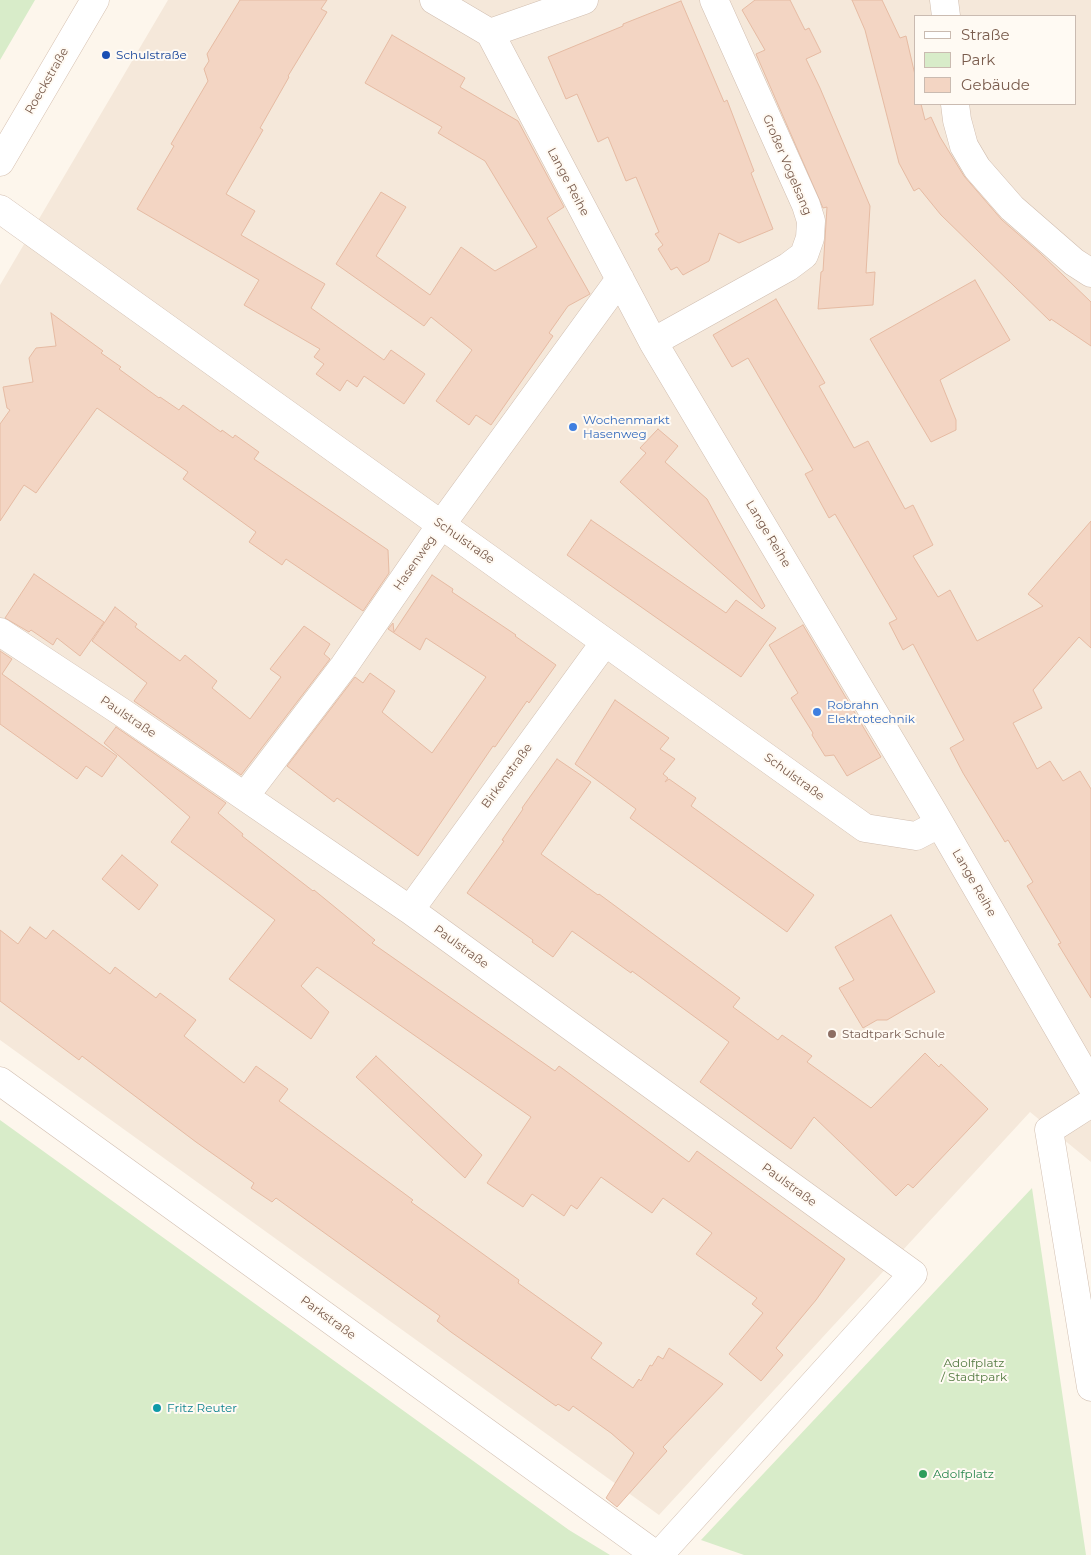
<!DOCTYPE html>
<meta charset="utf-8">
<style>
body{margin:0}
#map{position:relative;width:1091px;height:1555px;overflow:hidden;background:#fdf6ec;font-family:Montserrat,sans-serif}
canvas{display:block}
.legend{position:absolute;left:914px;top:15px;width:162px;height:90px;box-sizing:border-box;background:#fffaf3;border:1px solid #cabbb1;margin:0;padding:6px 9px;list-style:none;font-size:15px;color:#7a5c4d}
.legend li{display:flex;align-items:center;gap:10px;height:25px}
.legend b{width:25px;border:1px solid #cabbb1}
</style>
<div id="map">
<canvas width="1091" height="1555"></canvas>
<ul class="legend">
<li><b style="height:6px;background:#fff"></b>Straße</li>
<li><b style="height:14px;background:#d8ecc9"></b>Park</li>
<li><b style="height:14px;background:#f3d5c3"></b>Gebäude</li>
</ul>
</div>
<script>
const ctx = document.querySelector('canvas').getContext('2d');
ctx.lineJoin = 'round';
function fill(path, color) { ctx.fillStyle = color; ctx.fill(path, 'evenodd'); }
const toPath = rows => new Path2D(rows.map(r => 'M' + r).join(''));
function stroke(path, color, width, dash) { ctx.strokeStyle = color; ctx.lineWidth = width; ctx.lineCap = dash ? 'butt' : 'round'; ctx.setLineDash(dash || []); ctx.stroke(path); }
function write(font, color, halo, rows, align = 'center') {
  ctx.font = font + ' Montserrat,sans-serif'; ctx.lineWidth = 4; ctx.setLineDash([]); ctx.textBaseline = 'middle'; ctx.strokeStyle = halo; ctx.fillStyle = color; for (const [text, x, y, turn = 0] of rows) {
    ctx.save(); ctx.translate(x, y); ctx.rotate((+turn || 0) * Math.PI / 180); ctx.textAlign = isNaN(turn) ? turn : align; if (halo) ctx.strokeText(text, 0, 0); ctx.fillText(text, 0, 0); ctx.restore();
  }
}
const residential = toPath([
 [168,0,1091,0,1091,1162,1030,1112,659,1515,0,1040,0,285],
 [915,16,1075,16,1075,104,915,104]
]);
const green = toPath([
 [0,0,35,0,0,60],
 [0,1120,569,1530,610,1555,0,1555],
 [1032,1188,1086,1555,744,1555,701,1540]
]);
const building = toPath([
 [240,0,327,0,321,9,327,12,288,76,289,77,260,128,263,130,226,194,255,211,241,235,325,284,311,308,384,360,391,350,425,374,404,404,364,376,357,387,347,380,340,391,316,374,324,364,314,357,320,349,244,305,259,280,137,209,174,146,171,144,208,81,204,69,209,61,207,54,240,0],
 [755,0,790,0,805,30,809,28,821,52,806,59,820,88,870,206,866,273,875,272,873,305,818,309,821,272,823,271,827,207,823,208,756,54,765,50,742,10,755,0],
 [852,0,882,0,900,38,906,36,915,75,915,104,921,104,925,120,931,117,940,137,964,176,1002,220,1040,253,1091,302,1091,346,1051,319,1050,321,941,215,919,188,914,191,899,163,865,30,852,0],
 [681,1,724,102,727,100,754,171,751,173,773,229,739,243,719,233,709,261,683,275,677,267,671,270,658,249,663,245,655,234,659,232,636,177,626,181,608,137,598,142,577,94,566,99,548,57,623,26,623,24,681,1],
 [392,35,465,78,460,87,518,121,564,207,547,218,590,294,568,306,549,333,553,336,491,425,476,415,469,425,436,401,472,350,431,317,424,326,336,264,381,192,406,207,376,256,430,295,461,247,495,271,537,247,485,161,438,133,442,127,365,83,392,35],
 [975,280,1010,340,940,380,956,420,956,430,931,442,870,339,975,280],
 [776,299,825,383,819,386,854,448,868,441,905,509,913,505,933,545,913,556,938,597,950,590,977,641,1043,606,1028,594,1091,521,1091,648,1079,637,1033,690,1042,708,1013,723,1037,769,1050,761,1063,781,1080,771,1091,789,1091,998,1058,944,1061,943,1027,886,1033,882,1008,840,1005,842,963,773,950,748,964,740,913,644,903,650,889,623,897,619,835,514,829,518,805,474,813,470,748,358,732,367,713,335,776,299],
 [51,313,103,351,101,353,121,367,119,369,159,398,160,397,179,410,183,405,221,432,222,430,233,438,235,435,259,452,254,459,388,550,389,573,363,611,286,559,282,565,249,542,256,532,183,479,188,472,97,408,36,493,24,485,0,521,0,424,10,410,7,408,3,387,33,382,29,358,36,348,56,346,51,313],
 [658,429,678,446,665,462,707,499,765,606,762,609,620,482,646,453,640,448,658,429],
 [591,520,726,613,736,600,776,628,741,677,567,555,591,520],
 [34,574,104,622,80,656,57,638,53,645,31,630,29,632,5,618,34,574],
 [432,575,453,589,452,592,516,635,515,636,556,665,529,703,527,701,495,747,493,746,418,856,337,798,334,802,287,766,355,677,363,683,370,673,395,691,382,712,432,753,486,677,426,638,420,650,388,629,393,623,394,632,432,575],
 [115,607,137,624,135,627,180,661,185,655,217,681,212,688,250,719,281,677,270,669,304,626,330,644,324,654,330,659,241,775,134,701,147,683,92,641,115,607],
 [803,625,881,757,847,776,834,755,825,756,812,735,813,733,791,698,798,693,769,645,803,625],
 [0,651,12,659,2,674,117,756,102,777,86,766,77,779,0,724,0,651],
 [615,700,669,738,660,749,675,759,663,774,668,778,665,782,669,779,696,798,691,806,814,895,787,932,630,818,636,809,575,764,615,700],
 [116,727,226,803,218,813,243,834,242,836,313,891,314,890,375,940,372,943,555,1071,559,1066,689,1162,697,1151,845,1259,816,1300,776,1348,783,1355,761,1381,729,1354,763,1313,752,1304,757,1298,696,1254,712,1233,663,1198,652,1213,601,1177,577,1209,571,1205,564,1216,532,1194,523,1207,487,1183,531,1117,317,967,301,986,329,1012,311,1039,229,979,275,920,171,842,190,817,104,743,116,727],
 [557,759,591,782,541,854,598,895,599,894,740,998,733,1007,778,1040,782,1035,812,1056,807,1062,871,1108,925,1053,939,1067,941,1064,988,1109,913,1188,908,1184,896,1196,814,1117,791,1149,700,1082,729,1042,632,971,631,973,572,931,553,957,532,942,533,940,467,893,504,841,502,840,523,809,522,808,557,759],
 [122,855,158,885,139,910,102,879,122,855],
 [891,915,935,992,887,1020,877,1020,863,1028,839,988,854,980,835,947,891,915],
 [30,927,46,939,53,930,110,974,115,967,156,998,160,993,196,1020,184,1036,244,1083,256,1066,288,1089,279,1101,413,1200,411,1202,519,1280,518,1283,602,1343,591,1358,633,1388,639,1379,641,1381,650,1365,652,1366,658,1356,663,1359,669,1348,723,1384,663,1447,667,1451,617,1507,606,1498,634,1453,611,1433,573,1406,569,1411,558,1404,556,1406,451,1332,437,1321,440,1316,276,1198,272,1202,251,1188,254,1183,196,1142,95,1066,82,1056,79,1060,0,1001,0,930,18,944,30,927],
 [376,1056,482,1155,465,1178,356,1077,376,1056]
]);
const minor = toPath([
 [434,0,490,33,653,342,933,812,1091,1085],
 [944,0,946,16],
 [490,33,584,0],
 [955,104,957,120,964,146,977,168,1012,208,1074,262,1091,273],
 [0,209,865,828,916,836,939,824],
 [653,342,788,267,804,255,810,238,811,221,806,205,714,0],
 [0,632,120,711,410,910,913,1274,659,1555],
 [245,796,344,666,441,525,620,279],
 [410,910,605,642],
 [0,1081,656,1555],
 [1091,1103,1049,1130,1091,1387]
]);
const secondary = toPath([
 [0,162,95,0]
]);
const markers = [
 [106,55,5,"#1a4fb4"],
 [573,427,5,"#3f7fe0"],
 [817,712,5,"#3f7fe0"],
 [832,1034,5,"#8d6e63"],
 [157,1408,5,"#0f9aa8"],
 [923,1474,5,"#2e9e5b"]
];
const transitNames = [
 ["Schulstraße",116,55]
];
const streetNames = [
 ["Roeckstraße",47,81,-60],
 ["Großer Vogelsang",787,165,67],
 ["Lange Reihe",568,182,62],
 ["Lange Reihe",768,534,59],
 ["Schulstraße",464,541,35],
 ["Hasenweg",415,563,-55],
 ["Paulstraße",128,717,34],
 ["Birkenstraße",507,776,-54],
 ["Schulstraße",794,777,36],
 ["Lange Reihe",974,883,60],
 ["Paulstraße",461,947,36],
 ["Paulstraße",789,1185,36],
 ["Parkstraße",328,1318,36]
];
const shopNames = [
 ["Wochenmarkt",583,420],
 ["Hasenweg",583,434],
 ["Robrahn",827,705],
 ["Elektrotechnik",827,719]
];
const educationNames = [
 ["Stadtpark Schule",842,1034]
];
const parkNames = [
 ["Adolfplatz",974,1363],
 ["/ Stadtpark",974,1377]
];
const cultureNames = [
 ["Fritz Reuter",167,1408]
];
const leisureNames = [
 ["Adolfplatz",933,1474]
];
fill(residential, '#f5e8da');
fill(green, '#d8ecc9');
fill(building, '#f3d5c3');
stroke(building, '#e6bba3', 1);
stroke(minor, '#d1beb0', 29);
stroke(secondary, '#d6c0b0', 29);
stroke(minor, '#fff', 28);
stroke(secondary, '#fff', 28);
for (const [x, y, r, color] of markers) { const dot = new Path2D(); dot.arc(x, y, r, 0, 2 * Math.PI); ctx.fillStyle = color; ctx.fill(dot); stroke(dot, '#fffaf3', 2); }
write('12px', '#164399', '#fffaf3', transitNames, 'left');
write('12px', '#7a5c4d', '#fffaf3', streetNames);
write('12px', '#366cbe', '#fffaf3', shopNames, 'left');
write('12px', '#785e54', '#fffaf3', educationNames, 'left');
write('12px', '#537a41', '#fffaf3', parkNames);
write('12px', '#0d838f', '#fffaf3', cultureNames, 'left');
write('12px', '#27864d', '#fffaf3', leisureNames, 'left');
</script>
